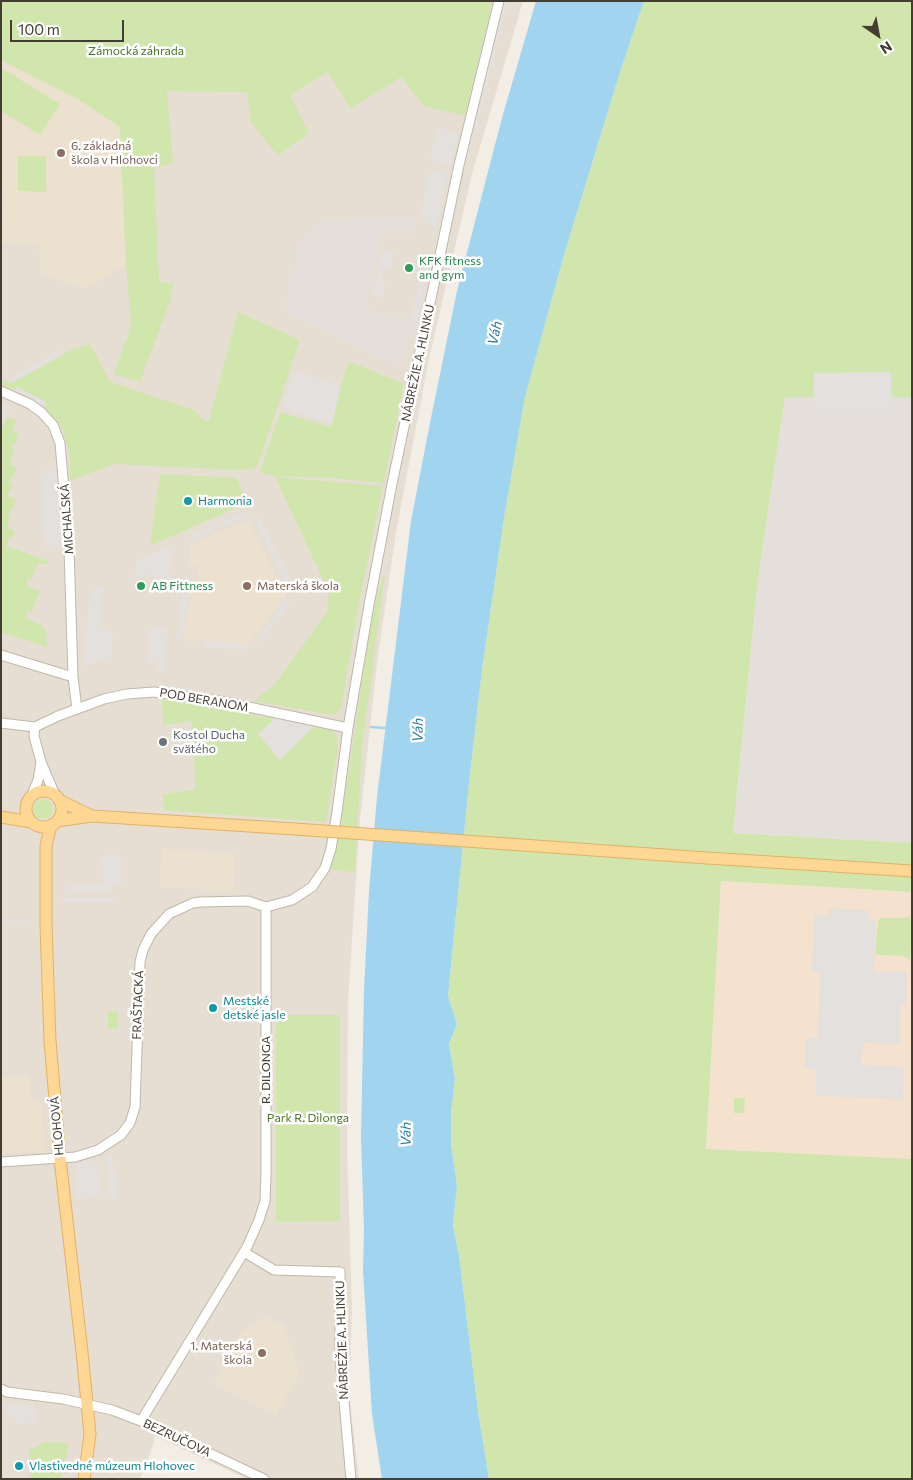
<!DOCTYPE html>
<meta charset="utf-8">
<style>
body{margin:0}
#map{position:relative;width:913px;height:1480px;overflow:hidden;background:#f2ede5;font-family:Commissioner,sans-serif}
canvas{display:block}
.frame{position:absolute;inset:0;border:2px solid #443d34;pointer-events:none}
.north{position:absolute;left:853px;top:10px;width:50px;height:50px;-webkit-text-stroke:4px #fff;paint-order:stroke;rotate:147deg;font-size:14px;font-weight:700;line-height:20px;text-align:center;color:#443d34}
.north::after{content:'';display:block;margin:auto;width:18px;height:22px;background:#443d34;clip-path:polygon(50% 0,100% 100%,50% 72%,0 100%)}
.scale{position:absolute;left:10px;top:20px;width:114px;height:22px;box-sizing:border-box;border:2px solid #443d34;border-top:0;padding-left:6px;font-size:15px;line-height:18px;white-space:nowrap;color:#443d34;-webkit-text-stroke:4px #fff;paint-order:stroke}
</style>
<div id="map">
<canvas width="913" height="1480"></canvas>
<div class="frame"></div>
<div class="north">N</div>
<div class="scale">100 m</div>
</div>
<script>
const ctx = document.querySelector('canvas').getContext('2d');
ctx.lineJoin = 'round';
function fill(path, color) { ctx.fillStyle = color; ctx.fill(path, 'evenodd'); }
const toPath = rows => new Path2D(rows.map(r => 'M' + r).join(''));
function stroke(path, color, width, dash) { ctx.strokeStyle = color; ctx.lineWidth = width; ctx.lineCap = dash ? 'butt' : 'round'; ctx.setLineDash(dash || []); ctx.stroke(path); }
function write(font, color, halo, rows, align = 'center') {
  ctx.font = font + ' Commissioner,sans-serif'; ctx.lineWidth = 5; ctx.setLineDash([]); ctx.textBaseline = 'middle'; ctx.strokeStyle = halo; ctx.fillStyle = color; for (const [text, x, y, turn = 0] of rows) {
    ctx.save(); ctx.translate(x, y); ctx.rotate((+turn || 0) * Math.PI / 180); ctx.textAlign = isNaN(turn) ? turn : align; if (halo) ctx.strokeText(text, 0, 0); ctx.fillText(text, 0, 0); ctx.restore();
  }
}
const residential = toPath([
 [1,1,523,1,472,174,430,354,396,532,377,663,360,819,348,1000,347,1150,352,1311,349,1393,359,1479,247,1479,155,1436,153,1445,140,1479,1,1479]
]);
const commercial = toPath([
 [721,881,912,892,912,1159,706,1150]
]);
const industrial = toPath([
 [413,216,415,218,415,233,381,233,366,308,413,322,402,366,356,347,286,313,286,300,300,240,321,220],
 [785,397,912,397,912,843,733,833,758,579]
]);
const education = toPath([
 [1,60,76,98,120,127,126,265,85,288,41,274,39,243,1,242,4,193,1,179],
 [249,520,286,597,248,644,183,640,192,583,197,583,199,566,189,565,191,544],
 [162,849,235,853,233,891,160,887],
 [29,1076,31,1101,41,1101,45,1151,1,1154,1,1077],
 [267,1317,285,1326,299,1374,276,1415,214,1384,242,1331]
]);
const green = toPath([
 [1,1,493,1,465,116,424,106,401,77,351,109,328,72,290,95,309,134,277,155,251,122,247,92,167,91,173,163,154,168,159,281,174,284,170,301,140,382,114,374,128,335,131,323,126,265,120,127,76,98,1,60],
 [644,1,912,1,912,397,785,397,758,579,733,833,912,843,912,892,721,881,706,1149,912,1159,912,1479,489,1479,478,1411,459,1255,453,1226,457,1186,451,1144,451,1113,455,1079,449,1044,457,1024,448,996,469,783,482,670,504,518,525,397,564,255,620,72],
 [3,69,60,104,40,135,1,111,1,71],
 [18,156,46,156,46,192,18,191],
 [238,312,300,340,258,465,253,469,239,470,114,464,70,481,70,457,64,433,59,423,45,408,46,402,17,387,15,390,2,385,3,380,12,383,73,349,90,344,110,382,194,410,203,420,209,421],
 [349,361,404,384,384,483,333,478,275,476,260,472,280,412,331,427,336,401],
 [7,417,16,420,12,432,19,435,16,443,13,443,11,450,14,452,10,464,17,467,14,476,12,475,9,482,13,484,8,496,16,499,13,508,8,514,11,516,7,528,15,531,11,539,9,539,6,546,48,561,47,565,38,563,32,579,28,578,26,586,40,591,32,612,28,610,25,618,39,623,46,630,47,647,1,632,1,431],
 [160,474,237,478,247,503,150,546],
 [275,477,383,486,359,604,341,708,336,714,332,715,254,701,274,685,328,611,329,592],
 [383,576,385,576,362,747,355,872,345,871,330,869,342,816,372,616],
 [162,699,275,719,258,734,280,760,316,724,332,729,337,736,338,747,326,822,164,810,163,794,195,790,194,747,191,721,163,725],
 '33 809a10 10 0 1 1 20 0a10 10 0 1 1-20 0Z',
 [909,916,912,922,910,961,904,956,875,955,878,920,882,918,906,918],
 [108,1011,118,1011,118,1029,108,1029],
 [276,1015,340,1015,340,1221,276,1222],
 [734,1098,745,1098,744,1113,734,1113],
 [45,1442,69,1443,61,1479,31,1479,29,1450]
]);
const parking = toPath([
 [499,1,508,1,468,159,460,158],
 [437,128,458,132,451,164,430,160],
 [429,172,447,175,436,230,421,217],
 [383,251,394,253,390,269,383,268,380,281,386,282,383,298,372,296],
 [421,268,427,269,415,337,409,336],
 [60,350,59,356,11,383,6,381],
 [294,371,341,386,332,424,282,407],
 [891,372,892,413,813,412,814,373],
 [17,387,44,401,43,407,15,390],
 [1,402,11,406,1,431],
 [60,470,63,545,45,545,41,471],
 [247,511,249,515,220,528,218,524],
 [253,516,259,518,292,583,285,582],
 [211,526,213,531,192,541,190,536],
 [171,546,169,588,148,573,135,581,136,562],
 [91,588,103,588,99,626,113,633,111,657,82,666],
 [183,592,189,593,183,639,177,638],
 [288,597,292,600,260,643,256,640],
 [154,627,163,628,167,632,163,674,157,668,157,661,146,664,149,631],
 [204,641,248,645,247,650,204,647],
 [278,716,316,724,280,760,258,734],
 [121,855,121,885,110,885,110,891,70,891,70,886,103,885,102,856],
 [63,897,115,897,115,902,63,902],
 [829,909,868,910,868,917,876,922,874,972,907,972,906,1005,901,1005,899,1044,864,1042,863,1051,861,1051,861,1065,904,1067,903,1099,816,1096,816,1069,805,1069,805,1038,818,1038,820,973,812,972,814,915,829,916],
 [1,921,34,921,34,923,1,924],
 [112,1154,118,1199,111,1200,106,1155],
 [96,1161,102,1196,77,1199,76,1163],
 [1,1398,8,1405,34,1405,35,1422,17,1424,1,1405]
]);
const water = toPath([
 [536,1,644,1,620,72,564,255,525,397,504,518,482,670,469,783,448,996,457,1024,449,1044,455,1079,451,1113,451,1144,457,1186,453,1226,459,1255,478,1411,489,1479,382,1479,372,1414,363,1271,364,1230,361,1137,364,990,369,891,377,797,411,521,429,428,457,291,502,118]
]);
const stream = toPath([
 [371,727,385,728]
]);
const minor = toPath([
 [1,391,30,404,41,412,53,425,60,443,69,549,73,677,77,709],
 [1,655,73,677],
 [1,723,35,727,58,716,104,699,127,694,154,692,220,701,348,728],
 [35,727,34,736,41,762,55,795],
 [32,795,38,780,41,763],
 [1,1162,75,1157,98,1150,121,1135,130,1123,135,1107,140,962,143,950,151,934,169,914,193,903,201,902,248,901,266,907],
 [244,1252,274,1270,340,1272,340,1357,351,1479],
 [1,1389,7,1392,63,1399,112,1410,141,1421,264,1479],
 [141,1421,247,1247,259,1220,265,1201,266,1176,266,907,292,900,312,887,325,868,331,849,337,812,348,728,369,605,392,484,459,165,499,1]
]);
const major = toPath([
 '26 809a18 18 0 1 1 36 0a18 18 0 1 1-36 0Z',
 [59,800,92,816],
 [1,817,31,822],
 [57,821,92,816,295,829],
 [51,825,46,846,46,924,50,1041,60,1159,82,1352,90,1434,84,1479],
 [707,858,912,871]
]);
const majorBridge = toPath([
 [295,829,707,858]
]);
const markers = [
 [61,153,5,"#8d6e63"],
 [409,268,5,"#2e9e5b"],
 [188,501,5,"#0f9aa8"],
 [141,586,5,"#2e9e5b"],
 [247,586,5,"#8d6e63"],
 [163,742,5,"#6b7280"],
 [213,1008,5,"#0f9aa8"],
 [262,1353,5,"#8d6e63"],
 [19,1466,5,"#0f9aa8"]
];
const parkNames = [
 ["Zámocká záhrada",136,51],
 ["Park R. Dilonga",308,1118]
];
const educationNames = [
 ["6. základná",71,146],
 ["škola v Hlohovci",71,160],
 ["Materská škola",257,586],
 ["1. Materská",252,1346,"right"],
 ["škola",252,1360,"right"]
];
const leisureNames = [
 ["KFK fitness",419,261],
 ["and gym",419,275],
 ["AB Fittness",151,586]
];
const streetNames = [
 ["NÁBREŽIE A. HLINKU",418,363,-78],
 ["MICHALSKÁ",67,519,-94],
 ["POD BERANOM",204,700,10],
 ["FRAŠTACKÁ",138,1005,-88],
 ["R. DILONGA",266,1070,-90],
 ["HLOHOVÁ",57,1126,-95],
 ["NÁBREŽIE A. HLINKU",342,1340,-92],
 ["BEZRUČOVA",177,1438,25]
];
const cultureNames = [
 ["Harmonia",198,501],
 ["Mestské",223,1001],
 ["detské jasle",223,1015],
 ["Vlastivedné múzeum Hlohovec",29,1466]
];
const worshipNames = [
 ["Kostol Ducha",173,735],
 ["svätého",173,749]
];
const waterNames = [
 ["Váh",495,333,-78],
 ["Váh",418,730,-88],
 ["Váh",406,1134,-89]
];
fill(residential, '#e6ded3');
fill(commercial, '#f4e2cf');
fill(industrial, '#e4dfda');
fill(education, '#ebe1ce');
fill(green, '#d1e6ad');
fill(parking, '#e3e0dd');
fill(water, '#a1d5ef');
stroke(stream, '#a1d5ef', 2.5);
stroke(minor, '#c0b7aa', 11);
stroke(major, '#e2b263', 13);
stroke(minor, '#fff', 9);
stroke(major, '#fdd793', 11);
stroke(majorBridge, '#e2b263', 13, []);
stroke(majorBridge, '#fdd793', 11);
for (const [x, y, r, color] of markers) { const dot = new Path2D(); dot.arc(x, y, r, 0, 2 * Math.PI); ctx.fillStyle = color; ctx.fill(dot); stroke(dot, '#fff', 2); }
write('12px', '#4b7529', '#fff', parkNames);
write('12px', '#785e54', '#fff', educationNames, 'left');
write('12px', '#27864d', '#fff', leisureNames, 'left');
write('12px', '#443d34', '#fff', streetNames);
write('12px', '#0d838f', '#fff', cultureNames, 'left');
write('12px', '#5b616d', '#fff', worshipNames, 'left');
write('italic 14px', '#2e7da6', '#fff', waterNames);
</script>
